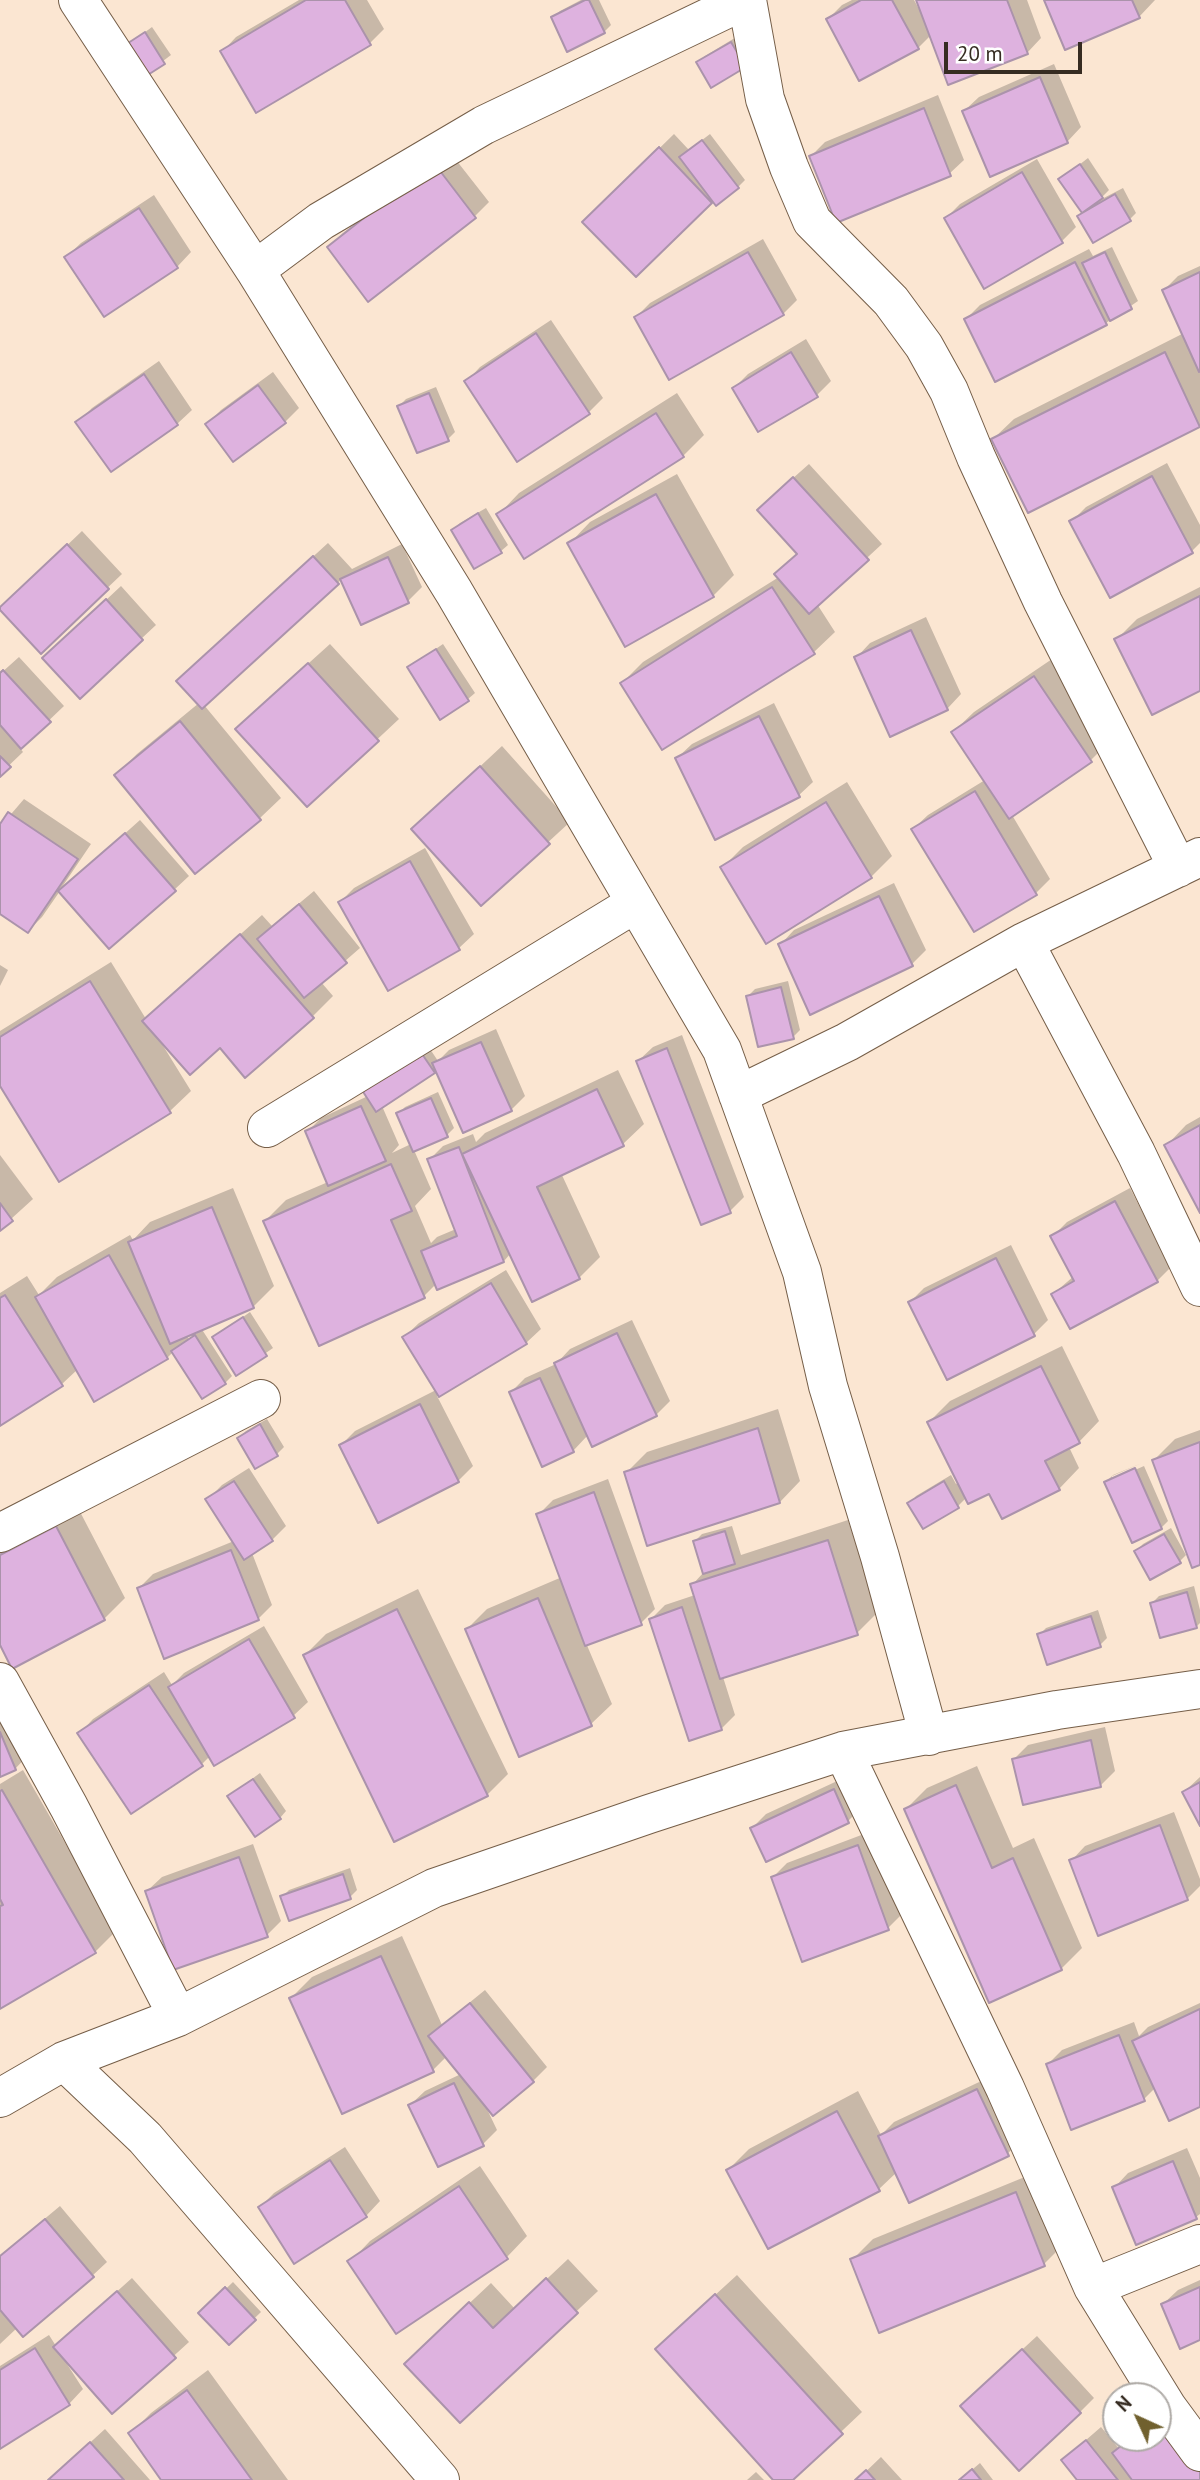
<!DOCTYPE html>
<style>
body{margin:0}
#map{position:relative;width:1200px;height:2480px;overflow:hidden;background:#fbe6d2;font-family:"PT Sans",sans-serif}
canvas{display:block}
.north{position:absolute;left:1102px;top:2382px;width:70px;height:70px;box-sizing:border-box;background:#fff;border:2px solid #afaba7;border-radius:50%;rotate:315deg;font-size:19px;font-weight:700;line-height:28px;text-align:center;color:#362c22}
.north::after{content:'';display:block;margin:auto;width:24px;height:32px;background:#70602e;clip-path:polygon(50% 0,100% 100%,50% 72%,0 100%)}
.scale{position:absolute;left:944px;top:42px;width:138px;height:32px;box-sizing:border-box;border:4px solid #362c22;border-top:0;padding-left:9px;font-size:21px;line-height:24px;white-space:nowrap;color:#362c22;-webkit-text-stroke:5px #fff;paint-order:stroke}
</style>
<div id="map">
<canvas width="1200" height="2480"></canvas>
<div class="north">N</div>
<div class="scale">20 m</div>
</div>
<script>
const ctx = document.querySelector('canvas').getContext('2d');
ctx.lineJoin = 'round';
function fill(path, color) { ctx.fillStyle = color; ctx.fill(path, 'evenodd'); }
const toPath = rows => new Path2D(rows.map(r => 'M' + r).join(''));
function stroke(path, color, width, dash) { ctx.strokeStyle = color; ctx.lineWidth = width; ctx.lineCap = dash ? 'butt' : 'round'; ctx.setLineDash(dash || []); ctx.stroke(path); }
const shadow = toPath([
 [299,0,367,0,384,29,370,43,256,111,222,52,236,37],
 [581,0,599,0,611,25,604,32,553,18,560,11],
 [852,0,914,0,919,9,921,8,918,0,1027,0,1041,38,1027,53,931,35,918,48,828,19,842,5],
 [1046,0,1155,0,1139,17],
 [152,27,171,55,143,76,125,47],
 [738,36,745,65,698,62,705,56],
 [1054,64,1081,127,1067,142,964,111,979,97],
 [938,95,964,160,949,174,811,156,825,142],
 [674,134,689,150,710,134,745,180,738,187,713,199,636,274,584,222],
 [449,151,489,202,475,216,369,299,329,247,343,233],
 [1088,158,1109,190,1098,201,1123,188,1136,213,1130,219,1079,216,1083,212,1061,179],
 [1037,159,1076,227,1062,241,946,218,960,204],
 [154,195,191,252,177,267,66,257,81,243],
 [763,239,797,300,783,314,636,317,650,303],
 [1112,247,1138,301,1106,323,966,319,980,305,1089,249,1093,256],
 [1200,266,1200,425,1029,511,993,439,1014,419,1184,333,1164,290,1178,276],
 [551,320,603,398,589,412,466,382,480,367],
 [806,339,831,381,817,395,734,388,748,374],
 [159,361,192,410,177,424,111,470,78,422,92,408],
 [273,372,299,408,285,422,207,424,221,410],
 [436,387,455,432,448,439,399,406,406,399],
 [677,393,704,435,683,456,499,514,519,493],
 [1167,463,1200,525,1200,543,1192,551,1072,521,1086,507],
 [809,464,882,544,817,604,835,632,814,652,622,683,643,662,779,577,799,553,774,495],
 [677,474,734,575,713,596,570,543,590,522],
 [486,508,508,545,501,551,453,530,460,523],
 [82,531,122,574,41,651,15,595],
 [328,543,352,569,402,544,422,587,408,601,342,579,204,705,281,798,260,818,195,872,116,775,137,754,199,703,192,667],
 [121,586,156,625,80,696,59,644],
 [1200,587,1200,689,1116,640,1137,619],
 [926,617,961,694,947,709,856,658,870,643],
 [330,644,399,719,307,805,259,708],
 [443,644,475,693,468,699,409,667],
 [19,657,64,706,20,748,23,752,0,774,0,674],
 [1055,657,1111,740,1091,760,1012,815,1050,879,1036,893,975,930,913,829,928,815,985,780,953,732,974,712],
 [774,703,813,782,798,796,677,758,692,744],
 [502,746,570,822,481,904,413,829],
 [847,782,892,856,871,877,767,941,722,868,743,847],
 [24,799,91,844,62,887,64,888,140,820,189,876,174,890,60,891,42,917,28,931,0,912,0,827],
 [425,848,474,934,459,948,389,988,340,902,354,888],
 [894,883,926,950,912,964,780,945,794,930],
 [314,891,360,948,321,982,333,996,312,1017,221,1046,163,1042,162,1044,191,1091,170,1111,60,1180,0,1083,0,1031,111,962,146,1019,262,915,272,926],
 [0,965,8,970,0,986],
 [788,981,800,1030,793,1037,748,996,755,989],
 [496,1029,525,1096,511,1110,437,1069,382,1106,399,1145,392,1153,411,1144,398,1114,405,1107,438,1092,454,1128,447,1135,414,1150,431,1189,415,1206,431,1243,437,1237,456,1229,429,1160,443,1146,473,1134,476,1142,485,1133,618,1070,644,1124,623,1144,561,1173,600,1257,579,1278,511,1253,504,1261,438,1287,436,1284,424,1296,320,1343,265,1221,286,1200,328,1182,307,1132,321,1118,368,1096,426,1043,438,1061,449,1050],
 [682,1035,744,1197,730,1211,638,1061,653,1047],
 [1200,1117,1200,1209,1166,1146,1186,1125],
 [0,1155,33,1199,0,1229],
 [233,1188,274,1286,253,1307,201,1328,232,1376,225,1383,174,1351,167,1358,78,1369,62,1384,0,1424,0,1293,27,1276,39,1295,57,1277,130,1235,133,1240,150,1222],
 [200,1331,189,1339,186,1335],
 [1130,1188,1171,1267,1157,1281,1053,1294,1074,1276,1053,1236,1067,1222],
 [1011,1245,1048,1320,1034,1334,910,1302,924,1288],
 [506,1270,541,1329,526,1343,437,1396,473,1466,458,1481,379,1521,341,1445,355,1431,436,1390,404,1337,419,1323],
 [250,1312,273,1348,237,1373,214,1338],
 [632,1320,670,1401,656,1415,588,1435,573,1451,511,1392,525,1378,556,1364,570,1349],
 [1062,1346,1099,1421,1079,1442,1069,1447,1079,1468,1059,1489,990,1491,966,1498,958,1506,910,1503,916,1496,951,1475,956,1484,959,1482,929,1422,950,1401],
 [778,1409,800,1481,780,1502,626,1473,647,1452],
 [267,1419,284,1447,277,1454,256,1467,239,1438,246,1431],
 [1200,1430,1200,1563,1154,1460,1175,1439],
 [1142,1463,1112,1476,1112,1480,1144,1466,1168,1521,1161,1528,1106,1482,1113,1475],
 [249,1468,286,1526,272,1540,252,1553,272,1605,258,1619,139,1588,153,1574,234,1541,207,1500,222,1485],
 [608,1479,655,1609,641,1623,586,1643,612,1704,591,1724,467,1629,487,1609,562,1577,539,1514,553,1500],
 [77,1506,125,1598,104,1619,0,1642,0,1547],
 [848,1520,878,1612,857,1633,723,1677,735,1715,721,1729,651,1619,665,1605,695,1595,692,1585,704,1572,695,1541,702,1534,732,1526,741,1555],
 [1171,1528,1186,1555,1180,1561,1136,1551,1143,1544],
 [1194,1586,1200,1610,1200,1623,1196,1627,1152,1603,1159,1596],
 [418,1589,508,1774,487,1795,305,1655,326,1634],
 [1098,1610,1107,1638,1100,1645,1039,1635,1046,1628],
 [264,1626,308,1702,293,1716,210,1756,201,1765,79,1734,93,1719,164,1672,172,1685,184,1673],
 [0,1684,29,1754,15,1769,0,1775],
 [1105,1727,1115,1771,1101,1785,1024,1803,1014,1759,1028,1745],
 [977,1766,1013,1848,1034,1838,1082,1948,1061,1969,906,1809,927,1788],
 [23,1770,116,1931,95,1952,0,2007,0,1899,2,1898,0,1784],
 [260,1773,286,1811,280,1818,229,1796],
 [848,1776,862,1807,848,1821,752,1828,766,1814],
 [1200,1777,1200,1822,1184,1792],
 [1174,1812,1200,1879,1200,1886,1188,1898,1099,1933,1071,1861,1085,1846],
 [872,1831,902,1914,888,1928,773,1877,787,1863],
 [253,1844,281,1921,267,1935,147,1891,162,1877],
 [350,1868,357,1890,350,1897,282,1897,289,1890],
 [402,1936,442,2025,485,1990,547,2067,533,2081,486,2107,497,2130,483,2144,410,2105,425,2091,461,2074,447,2056,433,2070,291,1998,312,1977],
 [1200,2003,1200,2105,1155,2088,1144,2099,1048,2064,1062,2050,1134,2022,1139,2036,1148,2027],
 [992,2076,1022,2140,1007,2154,897,2172,878,2190,728,2170,749,2149,858,2091,881,2135,894,2122],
 [345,2147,380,2201,366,2216,260,2207,274,2193],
 [1187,2148,1200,2178,1200,2214,1196,2217,1137,2242,1114,2188,1128,2173],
 [480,2166,527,2236,507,2257,350,2262,370,2241],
 [1037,2172,1065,2243,1044,2264,852,2260,873,2239],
 [60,2206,107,2262,92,2276,17,2328,0,2344,0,2256],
 [568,2259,598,2291,460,2421,427,2343,491,2283,515,2309],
 [737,2275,862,2412,790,2480,776,2480,678,2329],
 [132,2278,189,2342,112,2412,69,2362,67,2364,83,2389,69,2404,0,2447,0,2366,49,2335,56,2346],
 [1200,2280,1200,2338,1163,2304,1178,2290],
 [233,2282,261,2312,229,2343,201,2313],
 [1037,2336,1094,2398,1080,2412,976,2392],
 [208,2370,288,2480,164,2480,130,2434,151,2413],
 [1101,2427,1119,2449,1130,2438,1158,2438,1200,2480,1079,2480,1063,2460],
 [105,2429,150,2480,49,2480],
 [881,2457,902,2480,857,2480],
 [980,2463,993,2480,960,2480],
 [756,2472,764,2480,747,2480]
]);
const building = toPath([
 [306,0,345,0,371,45,256,113,220,51,306,0],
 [585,0,589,0,605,33,567,52,551,17,585,0],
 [861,0,892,0,919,49,859,81,826,19,861,0],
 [916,0,1007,0,1028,54,948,85,916,0],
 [1044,0,1132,0,1140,18,1065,50,1044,0],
 [145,32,165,64,143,78,122,47,145,32],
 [731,42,746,67,711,88,696,62,731,42],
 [1040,77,1068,143,990,177,962,111,1040,77],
 [924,108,951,176,836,223,809,156,924,108],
 [702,140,739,188,716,206,679,157,702,140],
 [659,147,712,203,636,277,582,222,659,147],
 [434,163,476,218,368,302,327,247,434,163],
 [1080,164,1103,198,1082,213,1058,179,1080,164],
 [1022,172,1063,243,984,289,944,218,1022,172],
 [1115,194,1131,221,1093,243,1077,216,1115,194],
 [139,208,178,268,104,317,64,257,139,208],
 [748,252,784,315,669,380,634,317,748,252],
 [1105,252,1132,309,1110,321,1082,263,1105,252],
 [1075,262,1107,325,995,382,964,319,1075,262],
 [1200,272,1200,371,1199,372,1162,290,1200,272],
 [536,333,590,414,517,462,464,381,536,333],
 [791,352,818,397,758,432,732,388,791,352],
 [1165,352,1200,427,1028,513,991,439,1165,352],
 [144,374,178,425,111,472,75,422,144,374],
 [258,385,286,423,233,462,205,424,258,385],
 [429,393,449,441,417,453,397,406,429,393],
 [656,413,684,457,524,559,496,514,656,413],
 [1152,476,1193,553,1110,598,1069,521,1152,476],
 [793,477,869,560,809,614,774,574,797,554,757,510,793,477],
 [656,494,714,597,625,647,567,543,656,494],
 [478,513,502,553,474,569,451,530,478,513],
 [67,544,109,589,41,654,0,610,0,607,67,544],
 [313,556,339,584,202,709,176,681,313,556],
 [388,557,409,603,361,625,340,579,388,557],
 [772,587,815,654,662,750,620,683,772,587],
 [1200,596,1200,691,1152,715,1114,639,1200,596],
 [106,599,143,640,80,699,42,658,106,599],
 [911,630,948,710,890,737,854,657,911,630],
 [436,649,469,701,440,720,407,667,436,649],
 [308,663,379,741,307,807,235,729,308,663],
 [3,670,51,722,21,749,0,725,0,673,3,670],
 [1034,676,1092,762,1009,819,951,732,1034,676],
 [759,716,800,797,715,840,675,758,759,716],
 [180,721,261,820,195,874,114,775,180,721],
 [0,756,11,767,0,777,0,756],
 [480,766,550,844,481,906,411,829,480,766],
 [975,791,1037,895,974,932,911,829,975,791],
 [826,802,872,878,766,944,720,867,826,802],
 [8,812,78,859,28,933,0,914,0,824,8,812],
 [125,833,176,891,109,949,58,891,125,833],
 [410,861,460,950,388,991,338,902,410,861],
 [879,896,913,966,810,1015,778,944,879,896],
 [299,904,347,963,304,998,257,939,299,904],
 [240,934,314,1018,245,1078,220,1048,190,1075,142,1021,240,934],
 [90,981,171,1113,59,1182,0,1086,0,1037,90,981],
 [781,987,794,1039,758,1047,746,996,781,987],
 [481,1042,512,1111,463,1133,432,1063,481,1042],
 [418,1048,435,1073,376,1112,360,1087,418,1048],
 [667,1048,731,1213,701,1225,636,1061,667,1048],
 [597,1089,624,1146,537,1187,580,1279,532,1302,462,1154,597,1089],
 [431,1098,448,1137,413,1152,396,1113,431,1098],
 [361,1106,386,1161,328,1186,305,1131,361,1106],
 [1200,1125,1200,1213,1164,1145,1200,1125],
 [459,1147,504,1262,437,1290,421,1251,457,1236,427,1159,459,1147],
 [391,1164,412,1211,391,1220,425,1298,319,1346,263,1221,391,1164],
 [1115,1201,1158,1282,1070,1329,1051,1294,1074,1281,1050,1236,1115,1201],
 [0,1203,13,1221,0,1231,0,1203],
 [212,1207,254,1308,170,1344,128,1242,212,1207],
 [109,1255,168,1359,94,1402,35,1297,109,1255],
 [996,1258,1035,1336,947,1380,908,1302,996,1258],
 [491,1283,527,1344,439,1397,402,1337,491,1283],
 [5,1295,63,1386,0,1426,0,1298,5,1295],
 [243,1317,267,1356,236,1376,212,1337,243,1317],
 [617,1333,657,1416,592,1447,554,1363,617,1333],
 [195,1335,226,1384,202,1399,171,1351,195,1335],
 [1041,1366,1080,1443,1045,1461,1060,1490,1002,1519,989,1494,968,1504,927,1422,1041,1366],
 [540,1378,574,1452,542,1467,509,1392,540,1378],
 [420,1404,459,1482,378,1523,339,1445,420,1404],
 [260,1424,278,1456,255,1469,237,1438,260,1424],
 [758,1428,780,1503,647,1546,624,1472,758,1428],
 [1200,1442,1200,1565,1192,1568,1152,1460,1200,1442],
 [1135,1468,1162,1529,1132,1543,1104,1482,1135,1468],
 [234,1481,273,1541,244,1560,205,1499,234,1481],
 [944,1481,959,1508,923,1529,907,1503,944,1481],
 [594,1492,642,1625,585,1646,536,1514,594,1492],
 [56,1526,105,1620,12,1669,0,1645,0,1555,56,1526],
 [725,1531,735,1564,703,1574,693,1541,725,1531],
 [1164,1534,1181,1563,1150,1580,1134,1551,1164,1534],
 [828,1540,858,1635,720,1679,690,1584,828,1540],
 [231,1550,259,1620,164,1659,137,1588,231,1550],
 [1187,1592,1197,1628,1160,1638,1150,1603,1187,1592],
 [538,1598,592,1726,519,1757,465,1629,538,1598],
 [682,1607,722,1730,689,1741,649,1619,682,1607],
 [397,1609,488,1796,394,1842,303,1655,397,1609],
 [1091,1616,1101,1647,1047,1665,1037,1634,1091,1616],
 [249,1639,295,1718,214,1766,168,1687,249,1639],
 [149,1685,203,1766,131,1814,77,1733,149,1685],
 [0,1732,16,1770,0,1777,0,1732],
 [1091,1740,1101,1787,1023,1805,1012,1759,1091,1740],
 [253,1779,281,1819,255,1837,227,1796,253,1779],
 [1200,1782,1200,1826,1182,1792,1200,1782],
 [956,1785,992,1868,1013,1858,1062,1970,989,2003,904,1809,956,1785],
 [834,1789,849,1823,766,1862,750,1828,834,1789],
 [2,1790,96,1953,0,2009,0,1906,3,1905,0,1899,0,1791,2,1790],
 [1160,1825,1188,1900,1098,1936,1069,1860,1160,1825],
 [858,1845,889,1930,802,1962,771,1877,858,1845],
 [239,1857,268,1937,173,1970,145,1891,239,1857],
 [343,1874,351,1899,289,1921,280,1896,343,1874],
 [381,1956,434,2072,342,2114,289,1998,381,1956],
 [470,2003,534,2082,493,2116,428,2036,470,2003],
 [1200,2009,1200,2107,1169,2121,1132,2041,1200,2009],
 [1119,2035,1145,2101,1071,2130,1046,2064,1119,2035],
 [454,2083,484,2146,438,2167,408,2105,454,2083],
 [977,2089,1009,2156,909,2203,878,2136,977,2089],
 [837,2111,880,2191,768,2249,726,2170,837,2111],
 [330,2160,367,2217,294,2264,258,2207,330,2160],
 [1173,2161,1197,2219,1136,2245,1112,2187,1173,2161],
 [459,2186,508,2259,396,2334,347,2261,459,2186],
 [1016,2192,1045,2266,879,2333,850,2259,1016,2192],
 [45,2219,94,2277,23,2337,0,2310,0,2256,45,2219],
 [546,2278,578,2313,460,2423,404,2364,469,2302,493,2328,546,2278],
 [225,2287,256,2320,229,2345,198,2313,225,2287],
 [1200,2287,1200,2340,1180,2349,1161,2304,1200,2287],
 [117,2291,176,2358,112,2414,53,2347,117,2291],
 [715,2294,843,2434,793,2480,773,2480,655,2349,715,2294],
 [35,2348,70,2405,0,2449,0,2370,35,2348],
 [1022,2349,1081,2413,1019,2471,960,2406,1022,2349],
 [187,2390,252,2480,161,2480,128,2433,187,2390],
 [1158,2417,1200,2467,1200,2480,1132,2480,1112,2453,1131,2438,1158,2438,1158,2417],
 [1086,2440,1118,2480,1077,2480,1061,2460,1086,2440],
 [90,2442,124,2480,48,2480,90,2442],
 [972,2469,981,2480,959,2480,972,2469],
 [866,2470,875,2480,855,2480,866,2470]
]);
const street = toPath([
 [78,0,255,270],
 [745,0,484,125,321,221,255,270,454,592,722,1050,802,1272,828,1386,880,1557,929,1736],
 [747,0,765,99,789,167,812,221,891,301,924,346,949,391,976,457,1043,602,1178,868],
 [1024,942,1136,1153,1200,1287],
 [738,1095,847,1042,1024,942,1200,857],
 [267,1128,636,903],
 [0,1533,261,1399],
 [0,1682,69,1807,178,2017],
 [843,1751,1005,2088,1093,2287,1167,2407,1200,2452],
 [64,2061,145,2138,440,2480],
 [0,2098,64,2061,178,2017,434,1888,649,1814,843,1751,1057,1710,1200,1689],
 [1093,2287,1200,2244]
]);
fill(shadow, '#0003');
fill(building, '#deb2df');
stroke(building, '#ab93ab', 2);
stroke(street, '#755e48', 40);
stroke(street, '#fff', 38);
</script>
